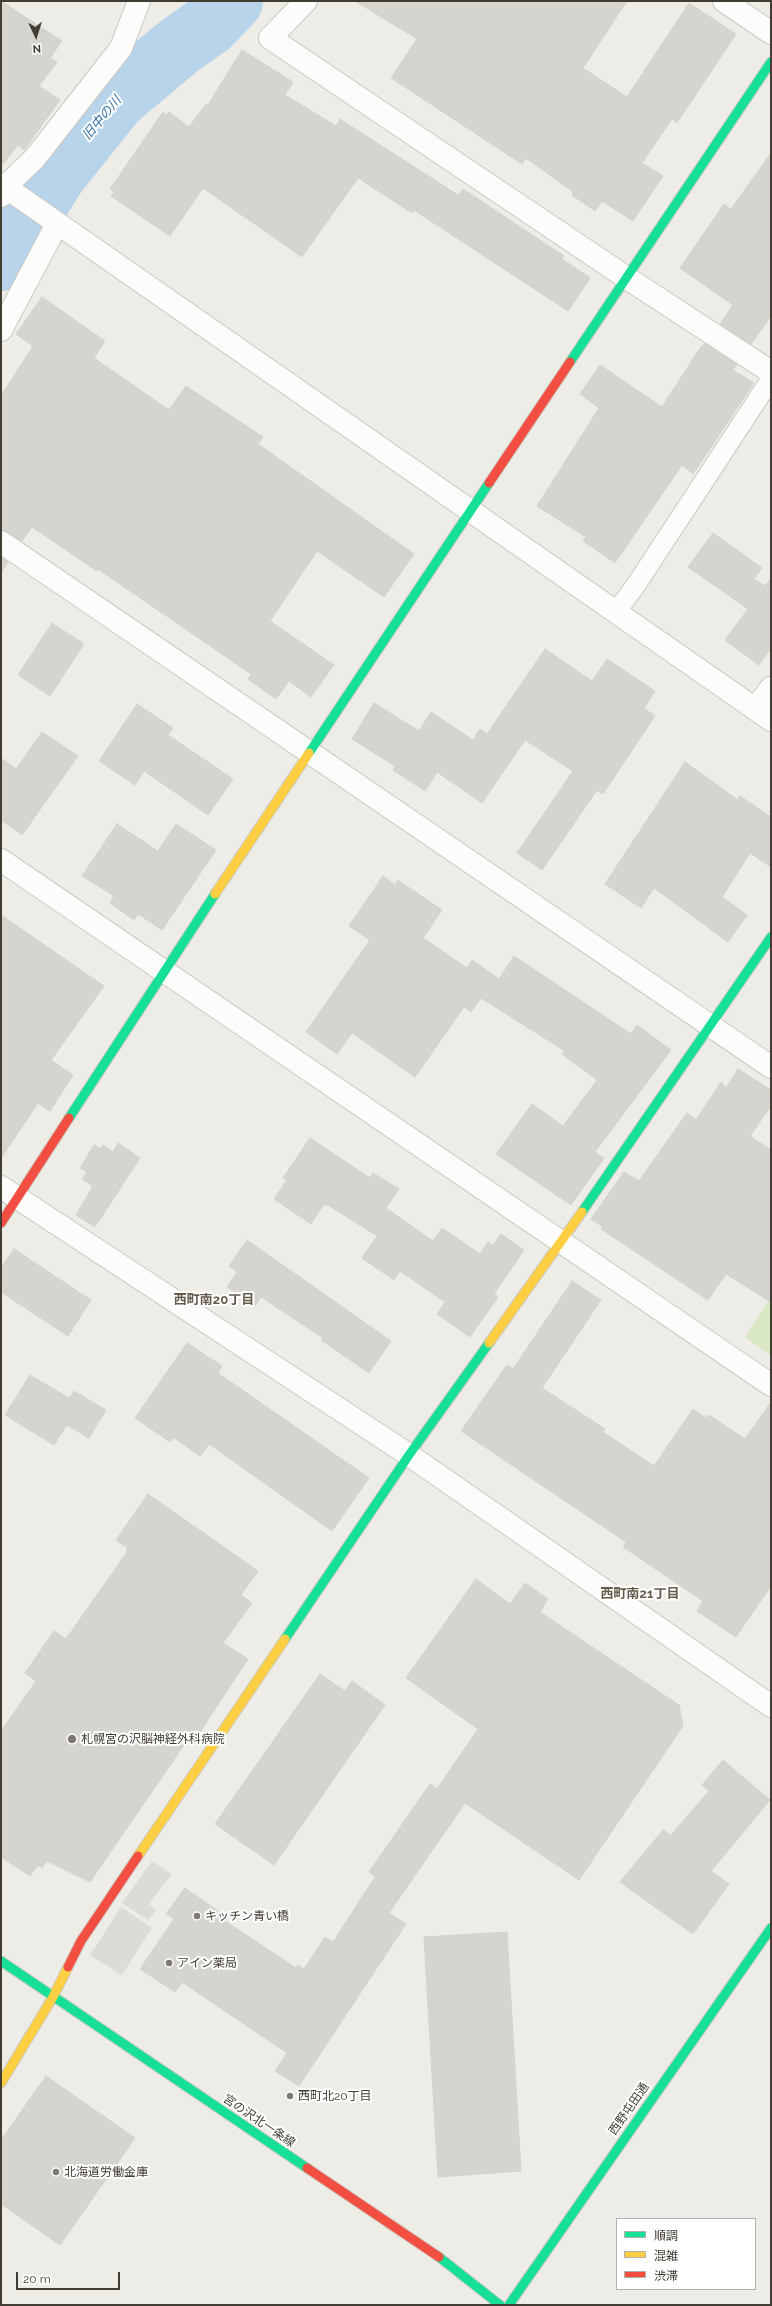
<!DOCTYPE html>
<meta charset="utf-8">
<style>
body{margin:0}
#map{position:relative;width:772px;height:2306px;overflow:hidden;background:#edece6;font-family:Raleway,"Noto Sans JP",sans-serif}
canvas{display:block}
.frame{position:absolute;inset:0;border:2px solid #423d33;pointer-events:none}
.legend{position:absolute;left:616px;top:2218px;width:140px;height:72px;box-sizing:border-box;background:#fff;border:1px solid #b3b1ad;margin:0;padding:5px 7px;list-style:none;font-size:12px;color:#423d33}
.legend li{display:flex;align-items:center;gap:8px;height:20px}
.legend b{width:20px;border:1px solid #b3b1ad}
.north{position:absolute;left:16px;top:16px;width:40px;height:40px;-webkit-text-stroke:3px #fff;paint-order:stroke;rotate:176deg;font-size:11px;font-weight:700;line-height:16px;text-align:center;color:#423d33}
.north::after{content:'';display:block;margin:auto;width:14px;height:18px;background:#423d33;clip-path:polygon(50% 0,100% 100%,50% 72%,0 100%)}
.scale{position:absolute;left:16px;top:2272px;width:104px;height:18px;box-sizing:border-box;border:2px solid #423d33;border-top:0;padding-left:5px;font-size:12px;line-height:14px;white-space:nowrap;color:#423d33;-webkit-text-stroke:3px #fff;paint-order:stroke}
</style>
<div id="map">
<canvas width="772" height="2306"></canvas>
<div class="frame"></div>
<ul class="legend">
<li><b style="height:5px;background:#16e098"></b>順調</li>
<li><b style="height:5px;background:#ffcf43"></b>混雑</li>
<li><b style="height:5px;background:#f24e42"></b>渋滞</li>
</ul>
<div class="north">N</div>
<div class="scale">20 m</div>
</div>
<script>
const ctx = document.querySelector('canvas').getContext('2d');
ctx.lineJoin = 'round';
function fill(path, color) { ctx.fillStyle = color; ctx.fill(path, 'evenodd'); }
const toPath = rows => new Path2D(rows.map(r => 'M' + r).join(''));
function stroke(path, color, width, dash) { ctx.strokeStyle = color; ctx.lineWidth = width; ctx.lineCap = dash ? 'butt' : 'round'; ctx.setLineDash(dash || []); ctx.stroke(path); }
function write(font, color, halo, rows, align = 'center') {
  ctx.font = font + ' Raleway,"Noto Sans JP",sans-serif'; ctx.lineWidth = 4; ctx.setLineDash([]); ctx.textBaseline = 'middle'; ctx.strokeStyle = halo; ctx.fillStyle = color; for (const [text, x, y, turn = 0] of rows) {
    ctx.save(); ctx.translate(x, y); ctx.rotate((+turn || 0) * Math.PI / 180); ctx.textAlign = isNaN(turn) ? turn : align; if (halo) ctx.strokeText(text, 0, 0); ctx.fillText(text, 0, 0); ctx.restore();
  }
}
const green = toPath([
 [771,1297,771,1356,745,1337]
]);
const parking = toPath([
 [152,1861,172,1874,149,1904,156,1910,148,1920,122,1903],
 [121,1907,152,1928,122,1975,90,1955]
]);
const river = toPath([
 [1,260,56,174,116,99,178,47,209,25,232,1]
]);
const building = toPath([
 [1,1,62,41,50,58,57,62,39,86,60,100,24,150,18,145,1,166,1,1],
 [355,1,627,1,583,68,627,97,689,3,736,34,677,123,672,119,642,163,663,176,633,221,602,201,595,211,572,195,573,192,526,158,522,164,391,78,417,39,355,1],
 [242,50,293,82,285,95,336,126,340,119,458,195,463,189,564,256,562,259,590,278,568,311,414,210,412,213,358,178,302,257,203,188,170,236,111,196,114,192,110,189,163,112,167,115,169,112,189,127,206,104,208,105,242,50],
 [771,153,771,316,751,344,720,324,733,305,680,268,724,204,731,209,771,153],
 [42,297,105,341,94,358,169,410,186,386,263,437,258,444,414,554,384,597,317,551,270,621,334,665,311,697,289,681,276,699,248,679,251,674,98,569,97,571,32,527,22,541,8,532,1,530,1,396,33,346,16,334,42,297],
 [705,344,737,364,733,370,754,383,693,474,682,465,615,563,583,541,586,537,537,506,599,408,580,394,600,365,662,407,700,348,705,344],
 [713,533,762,568,754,579,765,586,771,578,771,648,759,665,725,640,748,609,688,567,713,533],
 [1,557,8,562,1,573,1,557],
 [52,623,84,644,50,696,18,675,52,623],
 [545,649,592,681,607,659,655,691,644,708,655,716,603,794,597,790,542,870,517,853,573,771,525,740,482,803,437,772,425,791,393,770,395,766,352,739,374,703,419,731,431,712,473,740,480,729,487,734,545,649],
 [137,704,173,728,168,735,233,779,208,815,144,771,135,785,99,761,137,704],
 [42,732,78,756,22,835,1,820,1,758,16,769,42,732],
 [685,762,738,800,740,796,771,817,771,867,750,853,722,897,747,915,728,942,654,888,641,908,605,884,685,762],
 [117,824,158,851,176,824,216,850,162,930,138,914,134,920,110,903,114,896,82,876,117,824],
 [383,876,395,885,398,880,442,910,423,938,467,968,472,960,499,979,514,956,631,1034,637,1025,671,1050,595,1152,604,1158,571,1205,496,1154,532,1104,563,1126,597,1080,562,1054,565,1051,481,998,471,1012,464,1007,415,1077,352,1033,337,1054,306,1032,370,940,349,926,383,876],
 [1,915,104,986,51,1060,73,1075,50,1111,38,1103,1,1158,1,915],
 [738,1069,771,1090,771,1106,750,1136,771,1150,771,1302,726,1274,708,1300,601,1229,603,1227,591,1219,624,1172,639,1181,687,1113,696,1120,721,1082,726,1088,738,1069],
 [310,1138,370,1178,373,1173,399,1189,386,1208,433,1241,442,1228,480,1254,488,1242,493,1245,501,1234,524,1250,494,1294,498,1297,470,1337,437,1314,445,1302,400,1271,394,1280,362,1258,377,1236,328,1205,327,1206,324,1204,311,1224,274,1199,287,1180,283,1178,310,1138],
 [118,1143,140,1158,95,1227,76,1215,93,1186,82,1179,87,1172,80,1168,94,1145,101,1149,103,1145,113,1152,118,1143],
 [247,1240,391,1341,369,1373,321,1340,323,1338,261,1297,255,1306,227,1287,237,1272,229,1266,247,1240],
 [14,1249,91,1300,68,1336,1,1292,1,1268,14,1249],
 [572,1281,601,1300,542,1388,605,1429,603,1432,654,1466,693,1409,706,1418,709,1415,745,1439,771,1402,771,1586,736,1637,697,1611,703,1601,623,1547,626,1542,461,1431,507,1365,513,1369,572,1281],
 [187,1343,222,1366,218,1373,369,1478,332,1531,209,1444,200,1456,173,1437,170,1442,135,1418,187,1343],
 [30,1375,69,1398,74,1391,106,1410,89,1438,67,1425,54,1445,5,1415,30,1375],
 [148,1494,258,1571,241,1595,252,1603,223,1643,248,1659,200,1732,195,1729,90,1882,47,1861,42,1868,38,1865,30,1876,1,1857,1,1731,36,1681,25,1673,54,1631,66,1639,125,1555,128,1548,116,1540,148,1494],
 [476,1579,510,1604,525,1583,548,1599,540,1612,679,1705,683,1726,579,1880,465,1803,389,1913,406,1924,299,2086,275,2071,287,2053,182,1982,175,1992,140,1969,174,1919,166,1914,185,1888,228,1918,225,1921,296,1968,298,1965,304,1969,325,1937,333,1942,375,1877,369,1872,430,1784,437,1789,478,1729,406,1678,476,1579],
 [320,1674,345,1691,352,1681,385,1705,274,1865,215,1824,320,1674],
 [723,1760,770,1800,711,1871,729,1884,693,1934,620,1882,663,1830,671,1835,709,1791,702,1785,723,1760],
 [507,1932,521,2171,438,2177,424,1937,507,1932],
 [46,2076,135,2138,60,2245,1,2204,1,2140,46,2076]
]);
const lane = toPath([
 [616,612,636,585,771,379]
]);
const street = toPath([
 [306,1,270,38,627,278,771,372],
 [724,1,771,33],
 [1,184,771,720],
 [1,196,5,187,35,158,121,48,139,1],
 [1,330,57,224],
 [1,542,771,1067],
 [755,709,771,688],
 [1,860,771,1385],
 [1,1187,409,1455,771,1706]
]);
const fast = toPath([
 [570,362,771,62],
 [309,753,489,483],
 [69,1118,215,894],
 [582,1212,771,937],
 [285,1639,409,1455,489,1343],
 [1,1961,307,2168],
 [439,2257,500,2305],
 [509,2305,771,1928]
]);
const slow = toPath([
 [215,894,309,753],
 [489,1343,582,1212],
 [138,1856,285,1639],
 [1,2083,53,1997,68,1967]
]);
const jam = toPath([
 [489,483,570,362],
 [1,1223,69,1118],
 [68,1967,81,1941,138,1856],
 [307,2168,439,2257]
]);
const markers = [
 [72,1739,5,"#7e7a72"],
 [197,1916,4,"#7e7a72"],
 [169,1963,4,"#7e7a72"],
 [290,2096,4,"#7e7a72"],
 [56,2172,4,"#7e7a72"]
];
const poiNames = [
 ["札幌宮の沢脳神経外科病院",81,1739],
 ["キッチン青い橋",205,1916],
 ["アイン薬局",177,1963],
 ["西町北20丁目",298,2096],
 ["北海道労働金庫",64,2172]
];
const streetNames = [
 ["西野屯田通",629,2109,-55],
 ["宮の沢北一条線",259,2121,34]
];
const waterNames = [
 ["旧中の川",102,118,-50]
];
const neighbourhoodNames = [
 ["西町南20丁目",214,1300],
 ["西町南21丁目",640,1594]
];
fill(green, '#d9e7c7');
fill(parking, '#dcdbd6');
stroke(river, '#b8d4ea', 62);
fill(building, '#d6d4cf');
stroke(building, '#d5d2cc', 1);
stroke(lane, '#c9c8c2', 21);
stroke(street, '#c9c8c2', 24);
stroke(fast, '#ccc9bd', 11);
stroke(slow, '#ccc9bd', 11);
stroke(jam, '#ccc9bd', 11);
stroke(lane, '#fcfcfb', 19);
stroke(street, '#fcfcfb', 22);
stroke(fast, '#16e098', 9);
stroke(slow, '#ffcf43', 9);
stroke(jam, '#f24e42', 9);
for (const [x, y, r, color] of markers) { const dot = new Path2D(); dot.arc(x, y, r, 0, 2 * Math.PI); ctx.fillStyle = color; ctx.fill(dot); stroke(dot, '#fff', 1.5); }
write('12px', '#423d33', '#fff', poiNames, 'left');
write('12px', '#423d33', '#fff', streetNames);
write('italic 13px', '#3371a7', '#fff', waterNames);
write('bold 13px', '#645b4b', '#fff', neighbourhoodNames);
</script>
